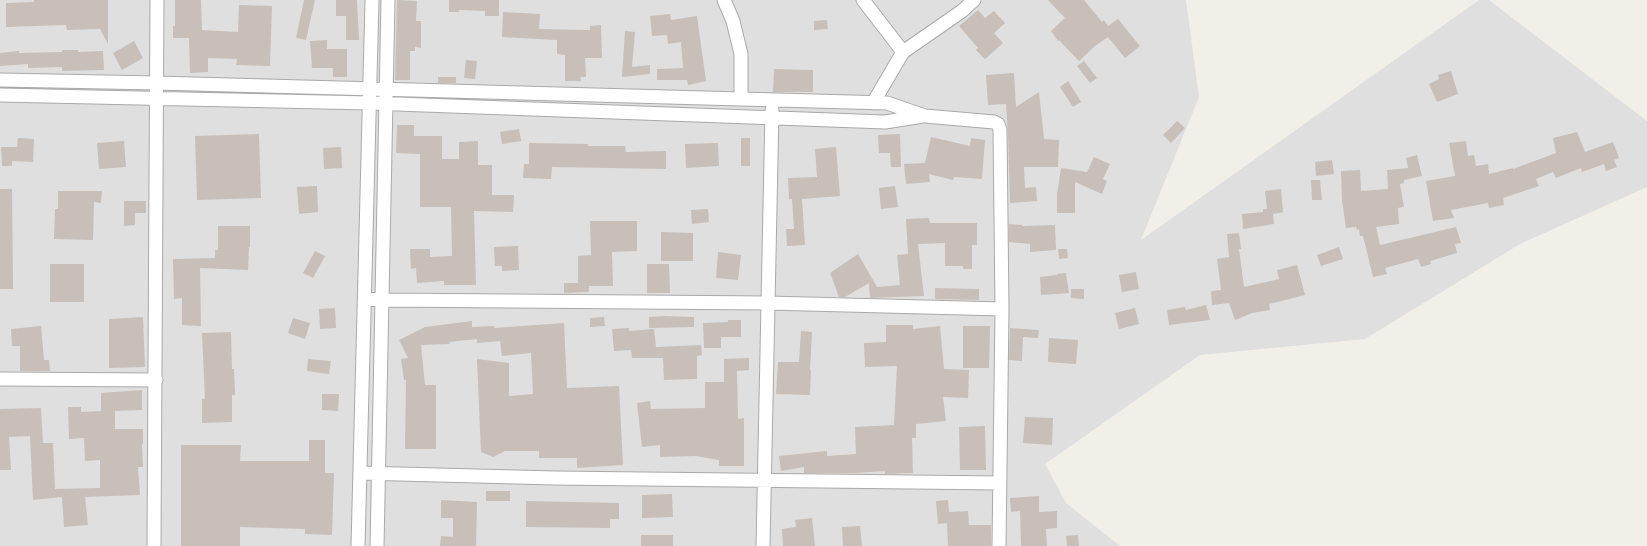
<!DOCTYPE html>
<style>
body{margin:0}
canvas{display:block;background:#f2efe9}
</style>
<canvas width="1647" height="546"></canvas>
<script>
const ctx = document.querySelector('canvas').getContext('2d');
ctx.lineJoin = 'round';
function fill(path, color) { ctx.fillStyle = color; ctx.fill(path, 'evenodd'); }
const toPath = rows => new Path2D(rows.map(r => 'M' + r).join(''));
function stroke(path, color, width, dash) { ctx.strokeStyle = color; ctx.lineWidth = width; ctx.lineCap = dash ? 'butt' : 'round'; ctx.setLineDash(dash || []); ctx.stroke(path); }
const residential = toPath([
 [0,0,1186,0,1199,97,1141,240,1479,0,1489,0,1647,121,1647,187,1520,244,1365,339,1200,355,1045,464,1066,503,1120,546,0,546]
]);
const building = toPath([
 [34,0,108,0,108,44,100,29,67,30,66,25,6,27,6,3,34,2],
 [175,0,201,0,202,30,238,32,239,5,272,6,270,66,236,65,237,59,208,58,208,72,190,73,189,38,173,38,173,26,175,26],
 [304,0,315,0,306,40,296,38],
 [336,0,357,0,359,40,346,40,346,16,336,16],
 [397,0,417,1,416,21,421,21,421,48,415,47,415,51,410,51,410,80,395,80],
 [449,0,499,0,499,16,485,16,485,11,459,10,459,12,449,12],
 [1048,0,1084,0,1102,22,1104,20,1108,26,1118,19,1140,46,1125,58,1108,37,1095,46,1079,61,1059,40,1058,41,1051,31,1065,18],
 [978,10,985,18,994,11,1005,23,994,33,1003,43,985,59,976,50,978,48,959,26],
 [503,12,540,14,539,29,590,30,590,26,601,25,602,58,585,58,586,77,580,77,581,81,565,81,565,55,557,54,557,40,502,37],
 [670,14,671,20,697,16,706,81,688,85,687,80,657,80,657,69,683,68,681,42,668,44,667,35,652,36,650,16],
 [827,20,828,29,814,30,814,21],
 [625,31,635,32,632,67,650,65,650,74,622,77],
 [327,40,327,49,347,49,347,77,333,77,333,68,312,68,310,41],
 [134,41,143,58,122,70,113,53],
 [62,50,78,50,78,52,103,51,104,70,62,71,62,67,28,68,28,64,0,66,0,53,19,51,19,53,62,52],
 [466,60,477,61,475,79,464,78],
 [1084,61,1097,78,1090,83,1077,66],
 [774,69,813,70,813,92,773,92],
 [1451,71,1458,94,1437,102,1429,84,1439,79,1438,75],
 [1014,73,1016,107,1039,92,1044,139,1059,140,1058,167,1024,167,1025,188,1036,187,1037,201,1010,203,1008,134,1006,104,988,105,986,75],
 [438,77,456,77,456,83,438,83],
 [1068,81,1081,102,1073,107,1060,87],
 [1177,121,1185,128,1171,143,1163,135],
 [397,125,414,125,414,136,442,136,442,159,459,159,459,142,478,141,478,165,492,165,492,195,514,195,513,212,474,211,476,285,444,285,444,281,417,283,416,268,411,269,410,249,430,249,430,257,452,256,451,207,420,207,420,154,396,153],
 [519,129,521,141,502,144,500,132],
 [1577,132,1585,152,1613,142,1619,158,1614,160,1617,167,1606,171,1604,164,1582,172,1581,168,1556,178,1553,172,1536,179,1539,186,1503,198,1504,205,1489,208,1488,203,1451,210,1454,218,1433,221,1426,181,1455,176,1449,143,1466,141,1468,156,1474,155,1476,166,1488,164,1489,174,1513,168,1513,169,1556,153,1553,138],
 [259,134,261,198,197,200,195,136],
 [900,134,901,167,891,167,890,153,879,153,878,135],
 [931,137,970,146,971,138,985,140,982,179,954,177,953,180,929,174,930,182,906,184,904,164,925,163],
 [18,138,34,139,33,162,12,161,12,166,2,166,1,147,17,147],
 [741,138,750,138,750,166,741,166],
 [124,141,126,167,99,169,97,143],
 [529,143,588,144,588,146,625,146,626,152,666,151,666,169,552,167,551,179,523,178,524,164,529,164],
 [718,143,719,166,686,168,685,144],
 [341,147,342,168,324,169,323,148],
 [836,147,840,196,802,199,805,245,787,246,786,229,794,229,792,199,789,199,788,178,817,177,815,149],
 [1417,155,1422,176,1404,180,1404,183,1400,184,1404,207,1398,208,1399,224,1376,227,1380,245,1456,227,1461,243,1455,244,1457,253,1430,261,1431,264,1421,267,1418,259,1385,268,1387,274,1373,277,1363,236,1360,236,1359,229,1357,230,1356,227,1346,228,1342,200,1341,171,1360,170,1361,191,1388,189,1387,170,1408,168,1406,158],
 [1094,157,1110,164,1103,179,1107,181,1102,194,1075,182,1075,213,1057,213,1057,194,1061,168,1087,172],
 [1332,160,1334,174,1316,176,1315,162],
 [1311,180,1320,180,1322,200,1312,200],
 [317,186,318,212,299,214,297,187],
 [895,186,898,207,881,209,879,188],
 [0,189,12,189,13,289,0,289],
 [1281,189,1283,212,1273,214,1274,224,1243,229,1242,214,1263,212,1263,209,1267,209,1265,191],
 [58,191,102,191,101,203,94,202,93,240,54,239,55,209,58,209],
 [124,201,146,201,146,213,135,213,135,225,124,226],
 [708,209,709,222,692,224,691,210],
 [929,218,930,223,977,223,977,245,972,245,972,269,963,269,963,266,945,266,945,243,918,244,924,296,870,298,869,283,845,297,839,297,830,273,858,254,877,287,900,285,897,255,908,254,906,219],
 [590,221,637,221,637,251,612,252,613,286,589,286,589,292,564,293,564,283,578,283,578,256,591,255],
 [1009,224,1022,225,1022,226,1055,225,1056,250,1030,252,1030,244,1009,242],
 [218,226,250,226,250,247,249,247,248,270,200,268,201,326,182,325,182,298,174,299,173,259,215,258,215,250,218,250],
 [661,232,693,233,693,261,661,261],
 [1239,233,1241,249,1239,249,1244,287,1279,279,1277,270,1297,265,1305,295,1269,304,1270,310,1252,313,1235,320,1229,303,1212,305,1211,291,1221,290,1217,259,1229,257,1227,234],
 [518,246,519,270,502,271,502,266,495,266,494,247],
 [1339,247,1343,259,1321,266,1317,255],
 [1058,249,1067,249,1068,258,1059,259],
 [315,251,325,256,313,278,303,273],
 [718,252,741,255,738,280,716,278],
 [50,264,84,264,84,302,50,302],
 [647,264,669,264,670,293,647,293],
 [1136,272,1139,289,1122,292,1119,275],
 [1066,273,1069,293,1041,295,1040,277,1057,275,1057,274],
 [935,288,979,289,979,300,935,299],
 [1071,289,1084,289,1084,299,1071,298],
 [1206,305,1210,320,1169,325,1167,310,1185,307,1186,310],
 [335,308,336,328,320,329,319,309],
 [1135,308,1139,324,1119,329,1115,313],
 [665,316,694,317,694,327,649,328,649,317],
 [143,317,145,367,109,368,109,319],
 [604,317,605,326,590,327,590,318],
 [293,318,310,323,305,339,288,333],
 [728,320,741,320,741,337,721,337,721,348,704,348,703,323,728,322],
 [472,321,472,327,494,326,494,328,564,323,567,388,619,386,623,465,577,468,577,458,539,458,539,451,505,451,493,457,481,452,477,359,509,363,509,396,533,394,531,353,502,356,500,341,477,343,477,339,449,342,450,344,421,345,425,385,436,385,436,449,405,449,406,380,404,380,401,359,408,358,399,340,425,327],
 [886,325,913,325,913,329,940,326,944,369,969,370,968,398,943,397,946,421,916,424,916,438,912,438,913,473,885,474,885,471,856,473,804,473,804,467,781,471,779,456,827,451,827,456,856,454,855,427,894,425,897,366,865,367,864,343,886,342],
 [41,326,44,360,49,360,50,371,20,371,20,346,12,346,11,329],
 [963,326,990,326,989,368,963,368],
 [629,328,629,331,654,329,656,347,701,345,702,355,697,356,697,379,664,380,663,358,632,358,631,350,614,351,612,329],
 [1010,328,1039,330,1038,338,1023,337,1022,361,1009,360],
 [801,331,812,332,810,370,811,370,810,395,776,394,778,362,799,362],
 [231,332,232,369,234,369,235,395,232,395,232,422,202,423,202,399,205,399,202,333],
 [1049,338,1078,340,1076,364,1048,362],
 [749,358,749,370,737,371,738,419,744,418,744,466,719,466,719,460,695,456,660,457,660,445,642,447,637,403,650,401,651,409,705,408,705,382,724,382,724,359],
 [308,359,331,361,329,374,307,371],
 [142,390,142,410,115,411,115,429,143,429,143,444,142,444,143,467,138,467,140,495,85,497,88,525,64,527,62,497,33,500,30,436,9,437,11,470,0,470,0,409,41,408,43,443,53,443,55,489,100,488,100,460,85,461,84,438,69,439,68,407,81,407,81,412,101,411,101,393],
 [322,394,339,394,338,411,322,410],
 [1025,417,1053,418,1052,445,1023,443],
 [985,426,986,470,960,470,959,427],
 [309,440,325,440,325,473,334,473,332,535,305,534,305,529,240,527,240,546,181,546,181,445,241,445,240,461,309,461],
 [486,491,510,491,510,501,486,501],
 [672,494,673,517,642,518,642,495],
 [1039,496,1039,512,1057,511,1057,528,1046,529,1047,546,1021,546,1020,511,1011,512,1010,498],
 [441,500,477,502,476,546,440,546,441,536,453,537,453,518,441,518],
 [948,500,949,512,968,511,969,525,991,525,991,546,948,546,947,523,938,524,936,501],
 [526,501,619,503,619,519,610,519,610,528,526,527],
 [812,518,815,546,783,546,782,529,796,527,795,520],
 [860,526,862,546,843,546,842,527],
 [641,535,673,535,673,546,641,546],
 [1078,535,1079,546,1067,546,1066,536]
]);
const minor = toPath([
 [724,0,733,21,741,54,741,98],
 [863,0,903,52],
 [0,80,157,83,887,103,925,116,994,122,998,124,1000,130,1002,309,999,546],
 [0,95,370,103,885,122,923,116],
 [873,103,903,52,962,11,974,0],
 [365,299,382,300,768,303,1002,309],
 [0,379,156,380],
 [360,473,555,478,1000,483],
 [154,546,157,0],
 [358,546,372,0],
 [377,546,388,0],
 [763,546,772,110]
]);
fill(residential, '#e0dfdf');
fill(building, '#c7bfb8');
stroke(minor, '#a9a9a9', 15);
stroke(minor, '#fff', 13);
</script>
